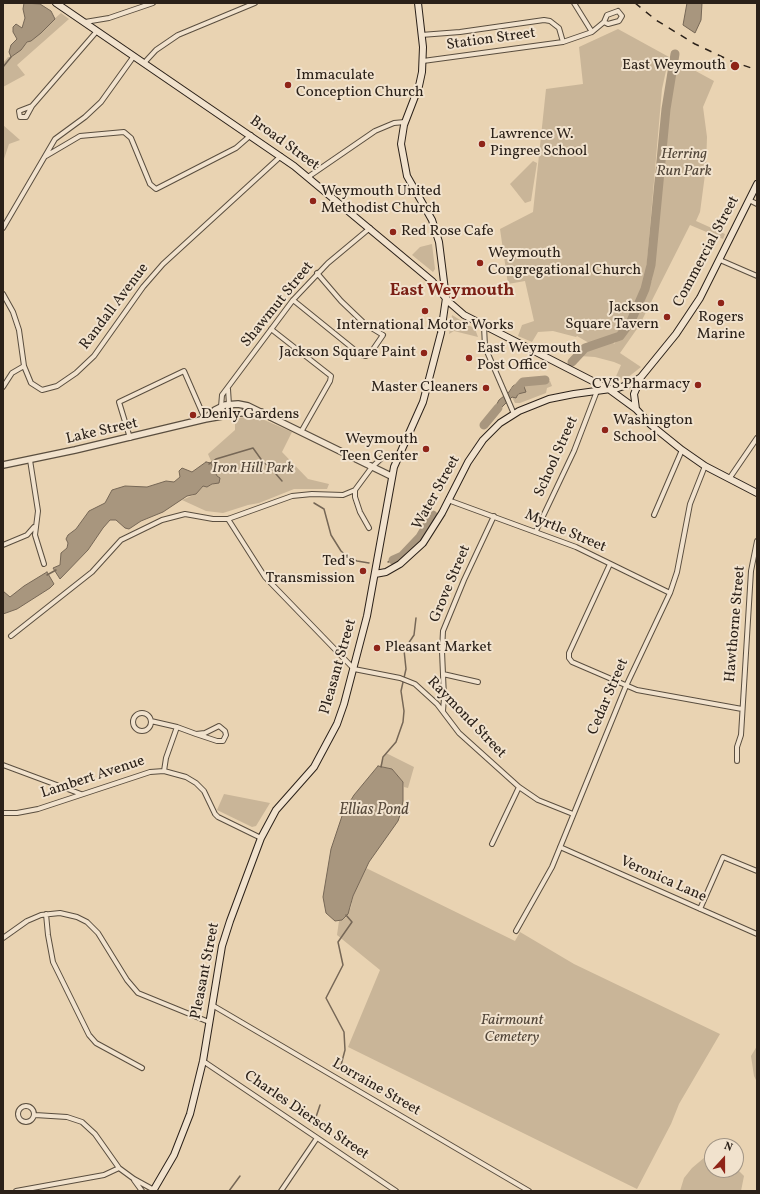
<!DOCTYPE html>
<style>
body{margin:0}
#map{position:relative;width:760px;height:1194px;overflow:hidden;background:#e9d3b2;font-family:Vollkorn,serif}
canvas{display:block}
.frame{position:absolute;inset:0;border:4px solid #2b2119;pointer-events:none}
.north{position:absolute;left:704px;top:1138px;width:40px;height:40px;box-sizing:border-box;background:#f1e2cd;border:1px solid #a29585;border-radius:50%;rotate:21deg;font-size:11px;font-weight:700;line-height:16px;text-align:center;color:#2b2119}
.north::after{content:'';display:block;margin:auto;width:14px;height:18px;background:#8f2418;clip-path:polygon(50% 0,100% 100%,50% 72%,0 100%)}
</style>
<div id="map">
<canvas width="760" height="1194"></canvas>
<div class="frame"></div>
<div class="north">N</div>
</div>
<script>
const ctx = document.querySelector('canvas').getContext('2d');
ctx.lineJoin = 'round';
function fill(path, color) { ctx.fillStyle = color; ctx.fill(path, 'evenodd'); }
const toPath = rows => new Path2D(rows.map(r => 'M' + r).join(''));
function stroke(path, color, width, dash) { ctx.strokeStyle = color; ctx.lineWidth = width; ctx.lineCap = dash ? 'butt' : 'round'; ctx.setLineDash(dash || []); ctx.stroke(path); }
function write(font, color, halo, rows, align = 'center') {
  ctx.font = font + ' Vollkorn,serif'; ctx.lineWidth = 4; ctx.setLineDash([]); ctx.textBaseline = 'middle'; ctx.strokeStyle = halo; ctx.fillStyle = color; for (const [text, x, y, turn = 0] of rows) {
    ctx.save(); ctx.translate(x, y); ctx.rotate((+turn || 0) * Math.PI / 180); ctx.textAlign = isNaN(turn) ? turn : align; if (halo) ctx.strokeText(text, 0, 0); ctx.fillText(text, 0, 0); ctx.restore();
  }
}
const green = toPath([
 [61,13,69,19,17,65,25,75,3,87,3,63,8,57,11,57],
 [618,29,669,57,662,89,645,285,626,326,614,337,589,343,577,336,576,337,553,331,538,332,532,342,518,336,522,325,534,321,525,281,508,284,500,229,533,212,546,89,583,84,579,47],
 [681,63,714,81,703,107,707,137,706,167,700,212,696,221,725,234,723,239,690,225,639,326,620,353,641,367,627,378,614,381,621,365,614,362,595,357,579,356,584,350,613,341,614,344,632,322,652,280,670,91,672,81],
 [3,125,20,140,9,144,3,162],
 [533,161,537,163,531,201,525,203,510,184],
 [432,244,435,269,433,272,412,255,420,247],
 [452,315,475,329,478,337,454,331,449,334],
 [550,381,552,386,547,388,546,393,520,403,515,403,512,397,514,398,524,384],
 [253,415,292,432,282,452,308,479,329,484,327,489,294,489,259,503,248,505,223,513,206,511,182,500,196,494,203,486,207,487,215,483,218,477,208,454,235,430,235,419],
 [386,753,414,767,408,788,404,787,403,782,392,769,380,766],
 [224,794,270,803,256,826,252,827,217,810],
 [366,868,515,941,520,932,574,964,720,1034,679,1104,671,1124,637,1189,348,1047,380,970,337,935,339,921,346,917,351,907,353,896],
 [757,1046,757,1082,754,1076,751,1056],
 [711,1152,712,1170,736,1170,736,1168,744,1176,741,1191,680,1191,684,1178,692,1168]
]);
const water = toPath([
 [24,3,40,4,51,11,55,19,41,33,31,41,27,42,21,50,11,57,9,52,11,45,17,39,13,32,13,27,16,24,22,28,25,18,23,9,24,3],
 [687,3,702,3,701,20,695,33,683,25,687,3],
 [522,381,526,392,518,394,516,398,512,397,497,412,490,417,499,400,509,392,513,386,522,381],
 [206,462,211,463,217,476,220,478,219,483,212,484,207,487,203,486,196,494,187,496,163,512,141,521,129,529,125,528,116,520,110,520,103,528,88,550,60,579,53,568,60,565,61,553,67,548,68,543,66,539,68,535,76,529,89,511,105,503,112,490,125,486,147,487,166,481,174,482,180,477,179,471,182,468,192,472,206,462],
 [47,572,54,584,50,588,17,609,3,614,3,591,10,597,24,586,47,572],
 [378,766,392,769,403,782,403,801,401,812,398,821,369,862,353,896,348,914,342,920,335,921,326,913,323,897,331,849,343,813,354,795,378,766]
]);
const stream = toPath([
 [3,67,11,57],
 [209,464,216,459,253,448,263,462,270,467,282,481],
 [314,503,324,509,331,535,341,551,348,557,357,561,369,563],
 [388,562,393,560,393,562],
 [47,575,56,570],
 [381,767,383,757,396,742,403,722,404,711,401,691,406,669,404,650,414,635,416,618],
 [340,1069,345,1050,344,1032,326,998,343,965,338,942,352,922,346,915],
 [313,1126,320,1105],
 [229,1191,240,1176]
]);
const river = toPath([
 [572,362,585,348,620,336,631,321,645,289,651,265,666,109,675,54],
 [515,391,523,382,545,380],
 [484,425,498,408],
 [393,560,402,556,420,537,433,515]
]);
const minor = toPath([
 [574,3,592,32],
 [618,11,622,16,619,21,608,24,604,22,607,15,618,11],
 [85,22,109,18,153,3],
 [421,35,460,32,544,20,550,21,559,28,563,42,592,32,604,22],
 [423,61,563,42],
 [144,63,156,50,178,35,255,3],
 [32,106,26,117,20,117,19,111,32,106,97,31],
 [46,156,80,136,124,132,131,138,150,184,156,189,236,148,251,135],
 [308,177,375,131,394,123,405,122],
 [749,200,757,204],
 [3,228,55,139,85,117,101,102,134,56],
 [720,260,757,276],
 [3,294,13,312,19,330,24,366,31,383,42,390,57,386,76,373,94,356,143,287,163,264,281,156],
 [293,300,361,355,366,356,372,351,383,335,365,324,341,301,317,273],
 [484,326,485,347,514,414],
 [271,329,331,376,330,381,301,432],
 [3,387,12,373,24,366],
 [226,416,221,407,222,395,293,300,328,263,370,228],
 [226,416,229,405,228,389],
 [130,438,119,402,184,371,205,419],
 [30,460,38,511,35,535,44,564],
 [729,479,757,438],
 [448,500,576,547,670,593],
 [654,515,682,450],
 [228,519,265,577,354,669,400,678,415,684,437,704,459,733,519,787,538,800,573,814],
 [369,528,360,512,355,497,355,490,372,467,384,456],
 [536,531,574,451,597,391],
 [3,545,27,535,34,527],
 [610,564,569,653,569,658,572,662,637,690,742,709],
 [11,636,92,572,121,540,162,520,185,514,213,519,228,519,292,496,312,494,343,495,355,490],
 [443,674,478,682],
 [443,711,444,698,442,651,443,631,464,580,494,516],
 '133 722a9 9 0 1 1 18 0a9 9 0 1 1-18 0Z',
 [151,721,177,727,196,734,217,741,223,741,226,735,225,731,219,726,205,733,196,734],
 [737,761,737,747,741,735,751,571,757,541],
 [3,765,81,794],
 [164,771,166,758,177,727],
 [3,813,17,813,38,809,141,775,150,772,164,771,186,777,196,783,204,791,215,814,218,817,261,838],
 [492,844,519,787],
 [560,847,757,934],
 [700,909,723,857,757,871],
 [46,914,48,935,53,962,89,1035,96,1043,142,1068],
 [516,931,552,867,626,686,670,593,677,572,690,504,705,466],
 [3,938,27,921,41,915,60,913,77,917,87,922,98,933,127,980,138,993,209,1022],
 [212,1005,529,1191],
 [203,1061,396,1191],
 '18 1114a8 8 0 1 1 16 0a8 8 0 1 1-16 0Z',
 [35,1115,67,1117,82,1122,95,1134,119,1168,134,1179,154,1190],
 [134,1180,142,1191],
 [16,1191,104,1175,119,1168],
 [281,1191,317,1138]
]);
const tertiary = toPath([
 [205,419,215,410,225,405,238,404,248,406,391,476],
 [3,465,75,450,205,419,239,413,261,412]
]);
const secondary = toPath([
 [56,3,294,166,432,281,449,302,464,315,610,390,636,409,651,425,682,450,705,466,757,493],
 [636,409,634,394,640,380],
 [375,574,386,572,400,564,423,543,442,513,468,462,483,440,500,423,519,411,549,399,574,394,618,388,630,384,641,377,676,334,700,298,757,184],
 [153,1191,174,1155,190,1114,203,1061,222,946,230,921,261,838,276,810,314,767,337,724,344,704,367,616,394,467,423,402,441,333,446,298,439,242,432,220,407,176,401,144,404,125,419,86,422,72,423,47,418,3]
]);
const rail = toPath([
 [635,3,656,20,695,44,731,61,757,70]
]);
const markers = [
 [735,66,5,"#8f2418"],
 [288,85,4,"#8f2418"],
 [482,144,4,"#8f2418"],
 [313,201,4,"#8f2418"],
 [393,232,4,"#8f2418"],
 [480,263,4,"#8f2418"],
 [721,303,4,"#8f2418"],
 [425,311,4,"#8f2418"],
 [667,317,4,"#8f2418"],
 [424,353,4,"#8f2418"],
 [469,358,4,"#8f2418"],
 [698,385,4,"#8f2418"],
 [486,388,4,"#8f2418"],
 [193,415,4,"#8f2418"],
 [605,430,4,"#8f2418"],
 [426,449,4,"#8f2418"],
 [363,571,4,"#8f2418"],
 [377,648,4,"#8f2418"]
];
const streetNames = [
 ["Station Street",491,40,-8],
 ["Broad Street",284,144,36],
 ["Commercial Street",707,252,-62],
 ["Shawmut Street",278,305,-51],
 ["Randall Avenue",115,307,-53],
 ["Lake Street",102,432,-13],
 ["School Street",557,457,-66],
 ["Water Street",437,493,-61],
 ["Myrtle Street",565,532,23],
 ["Grove Street",451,584,-67],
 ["Hawthorne Street",736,624,-85],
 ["Pleasant Street",339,667,-74],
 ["Cedar Street",609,697,-67],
 ["Raymond Street",466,718,46],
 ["Lambert Avenue",93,778,-18],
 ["Veronica Lane",663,880,24],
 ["Pleasant Street",206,971,-79],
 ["Lorraine Street",376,1088,30],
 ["Charles Diersch Street",306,1116,34]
];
const poiNames = [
 ["East Weymouth",726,66,"right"],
 ["Immaculate",296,76],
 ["Conception Church",296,93],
 ["Lawrence W.",490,135],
 ["Pingree School",490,152],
 ["Weymouth United",321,192],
 ["Methodist Church",321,209],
 ["Red Rose Cafe",401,232],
 ["Weymouth",488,254],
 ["Congregational Church",488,271],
 ["Jackson",659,308,"right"],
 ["Square Tavern",659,325,"right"],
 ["Rogers",721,318,"center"],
 ["Marine",721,335,"center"],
 ["International Motor Works",425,326,"center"],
 ["East Weymouth",477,349],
 ["Post Office",477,366],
 ["Jackson Square Paint",416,353,"right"],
 ["CVS Pharmacy",690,385,"right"],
 ["Master Cleaners",478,388,"right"],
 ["Denly Gardens",201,415],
 ["Washington",613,421],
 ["School",613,438],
 ["Weymouth",418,440,"right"],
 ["Teen Center",418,457,"right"],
 ["Ted's",355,562,"right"],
 ["Transmission",355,579,"right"],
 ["Pleasant Market",385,648]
];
const parkNames = [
 ["Herring",684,155],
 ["Run Park",684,172],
 ["Iron Hill Park",253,469],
 ["Fairmount",512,1021],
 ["Cemetery",512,1038]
];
const waterNames = [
 ["Ellias Pond",374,811]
];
const quarterNames = [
 ["East Weymouth",452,292]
];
fill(green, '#c9b598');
fill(water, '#a8967e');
stroke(water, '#766756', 1);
stroke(stream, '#766756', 1.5);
stroke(river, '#a8967e', 9);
stroke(minor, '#5a4e3f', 6);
stroke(tertiary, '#5a4e3f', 8);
stroke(secondary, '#2b2119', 8);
stroke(minor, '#f1e2cd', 4);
stroke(tertiary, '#f1e2cd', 5.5);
stroke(secondary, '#f1e2cd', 6);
stroke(rail, '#2b2119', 1.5, [7, 7]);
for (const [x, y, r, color] of markers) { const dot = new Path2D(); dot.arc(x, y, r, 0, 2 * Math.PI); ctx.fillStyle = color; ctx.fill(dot); stroke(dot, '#f1e2cd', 1.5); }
write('15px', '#2b2119', '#f1e2cd', streetNames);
write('15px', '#2b2119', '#f1e2cd', poiNames, 'left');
write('italic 15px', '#524639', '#f1e2cd', parkNames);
write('italic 16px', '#574a3c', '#f1e2cd', waterNames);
write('bold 17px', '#7a1f14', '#f1e2cd', quarterNames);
</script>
